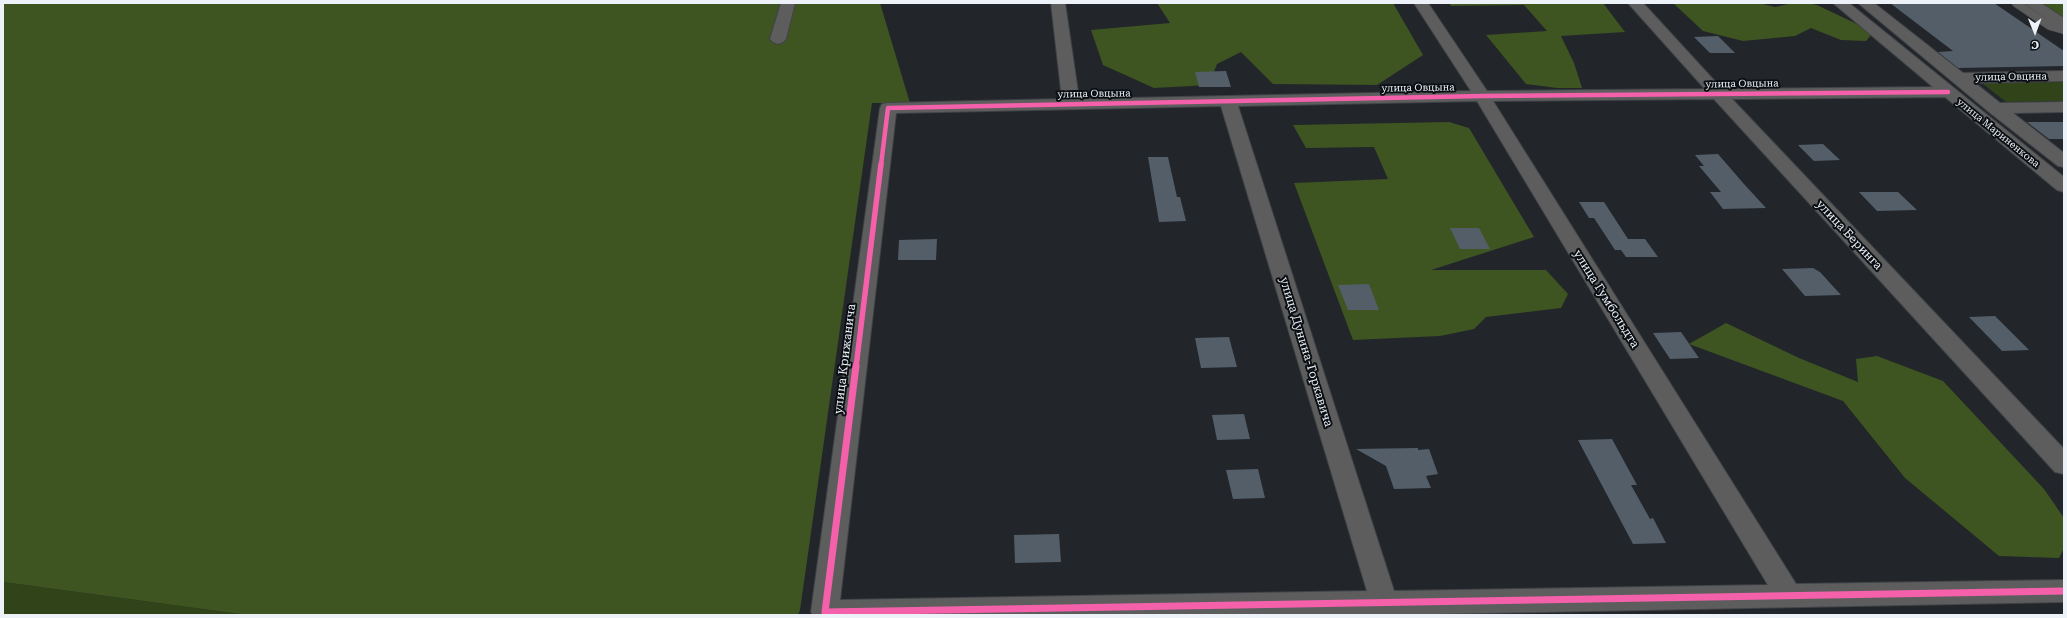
<!DOCTYPE html>
<meta charset="utf-8">
<style>
body{margin:0}
#map{position:relative;width:2067px;height:618px;overflow:hidden;background:#22262b;font-family:"Roboto Serif",serif}
canvas{display:block}
.frame{position:absolute;inset:0;border:4px solid #ecf2f8;pointer-events:none}
.north{position:absolute;left:2015px;top:12px;width:40px;height:40px;-webkit-text-stroke:3px #0b0f13;paint-order:stroke;rotate:179deg;font-size:11px;font-weight:700;line-height:16px;text-align:center;color:#ecf2f8}
.north::after{content:'';display:block;margin:auto;width:14px;height:18px;background:#ecf2f8;clip-path:polygon(50% 0,100% 100%,50% 72%,0 100%)}
</style>
<div id="map">
<canvas width="2067" height="618"></canvas>
<div class="frame"></div>
<div class="north">С</div>
</div>
<script>
const ctx = document.querySelector('canvas').getContext('2d');
ctx.lineJoin = 'round';
function fill(path, color) { ctx.fillStyle = color; ctx.fill(path, 'evenodd'); }
const toPath = rows => new Path2D(rows.map(r => 'M' + r).join(''));
function stroke(path, color, width, dash) { ctx.strokeStyle = color; ctx.lineWidth = width; ctx.lineCap = dash ? 'butt' : 'round'; ctx.setLineDash(dash || []); ctx.stroke(path); }
function write(font, color, halo, rows, align = 'center') {
  ctx.font = font + ' "Roboto Serif",serif'; ctx.lineWidth = 4; ctx.setLineDash([]); ctx.textBaseline = 'middle'; ctx.strokeStyle = halo; ctx.fillStyle = color; for (const [text, x, y, turn = 0] of rows) {
    ctx.save(); ctx.translate(x, y); ctx.rotate((+turn || 0) * Math.PI / 180); ctx.textAlign = isNaN(turn) ? turn : align; if (halo) ctx.strokeText(text, 0, 0); ctx.fillText(text, 0, 0); ctx.restore();
  }
}
const green = toPath([
 [2064,82,2064,101,2006,102,1982,83],
 [3,582,247,615,3,615]
]);
const forest = toPath([
 [3,3,880,3,910,103,872,103,800,610,798,615,247,615,3,582],
 [1157,3,1393,3,1423,55,1377,85,1273,84,1241,52,1217,64,1209,85,1154,88,1103,65,1091,30,1170,23],
 [1449,3,1603,3,1625,32,1561,36,1574,63,1582,88,1557,88,1526,84,1486,35,1547,31,1524,5,1451,6],
 [1673,3,1759,3,1775,7,1793,3,1808,3,1817,5,1859,25,1872,34,1866,41,1841,40,1811,28,1795,36,1743,41,1703,31],
 [2041,3,2064,3,2064,18],
 [1449,122,1469,128,1534,237,1431,270,1546,270,1568,294,1561,308,1486,317,1474,329,1440,336,1353,340,1294,183,1388,179,1374,147,1306,148,1293,125],
 [1726,323,1799,358,1858,382,1856,359,1877,356,1943,381,2044,489,2064,518,2064,548,2059,558,1999,556,1905,478,1843,401,1689,344]
]);
const building = toPath([
 [1890,3,1994,3,2064,51,2064,66,1958,68,1938,52,1953,51],
 [1718,36,1735,53,1710,53,1694,37],
 [1226,71,1231,87,1199,87,1195,72],
 [2027,122,2064,122,2064,139,2049,139],
 [1823,144,1840,160,1814,161,1798,145],
 [1718,154,1744,184,1766,208,1723,209,1710,192,1721,192,1699,166,1704,166,1695,155],
 [1148,157,1168,157,1177,197,1180,197,1186,221,1159,222],
 [1859,192,1898,192,1917,210,1877,211],
 [1579,202,1604,202,1628,239,1645,239,1658,257,1626,257,1621,250,1615,250,1594,218,1589,218],
 [1450,228,1479,228,1490,249,1460,249],
 [937,239,936,260,898,260,899,240],
 [1813,268,1820,272,1841,295,1805,296,1782,269],
 [1369,284,1379,310,1348,310,1338,285],
 [1995,316,2029,350,2002,351,1969,317],
 [1681,332,1699,358,1670,359,1653,333],
 [1229,337,1237,367,1201,368,1195,338],
 [1244,414,1250,439,1217,440,1212,415],
 [1612,439,1637,485,1631,485,1650,519,1653,518,1666,543,1633,544,1578,440],
 [1418,448,1418,450,1429,449,1438,474,1426,476,1431,488,1394,489,1386,466,1356,449],
 [1258,469,1265,498,1233,499,1226,470],
 [1059,534,1061,562,1015,563,1014,535]
]);
const service = toPath([
 [2016,3,2050,26,2064,30]
]);
const minor = toPath([
 [781,3,795,3,786,39,783,42,778,44,773,42,770,39,781,3],
 [1051,3,1065,3,1079,99,1471,91,1414,3,1428,3,1487,91,1705,89,1628,3,1643,3,1722,89,1933,87,1833,3,1849,3,2064,177,2064,192,2057,190,1945,97,1732,99,2064,449,2064,474,2055,472,1714,99,1493,101,1796,584,2064,580,2064,602,1384,615,813,615,811,612,880,108,882,104,888,103,1062,99,1051,3],
 [1477,101,1768,585,1394,591,1238,106,1477,101],
 [1221,106,1367,591,840,600,896,113,1221,106],
 [1858,3,1874,3,1963,73,2064,71,2064,81,1975,83,2000,103,2064,102,2064,112,2013,113,2064,153,2064,167,2058,166,1989,112,1858,3],
 [2024,3,2041,3,2064,18,2064,30,2059,28,2024,3]
]);
const cyclewayFar2 = toPath([
 [881,165,888,108,1482,96,1948,92]
]);
const cyclewayFar1 = toPath([
 [856,367,881,164]
]);
const cycleway = toPath([
 [856,366,825,612,2064,591]
]);
const farStreetnames = [
 ["улица Овцина",2011,77,-1],
 ["улица Овцына",1742,84,-1],
 ["улица Овцына",1418,88,-1],
 ["улица Овцына",1094,94,-1],
 ["улица Мариненкова",1998,133,39]
];
const streetNames = [
 ["улица Беринга",1849,235,47],
 ["улица Гумбольдта",1606,299,58],
 ["улица Дунина-Горкавича",1306,352,73],
 ["улица Крижанича",845,359,-83]
];
fill(green, '#314319');
fill(forest, '#3e5421');
fill(building, '#535e69');
stroke(service, '#3f4347', 9);
stroke(minor, '#3f4347', 2);
stroke(service, '#5e5d5e', 8);
fill(minor, '#5e5d5e');
stroke(cyclewayFar2, '#f560ab', 4.5);
stroke(cyclewayFar1, '#f560ab', 5.5);
stroke(cycleway, '#f560ab', 7);
write('10px', '#ecf2f8', '#0b0f13', farStreetnames);
write('12px', '#ecf2f8', '#0b0f13', streetNames);
</script>
